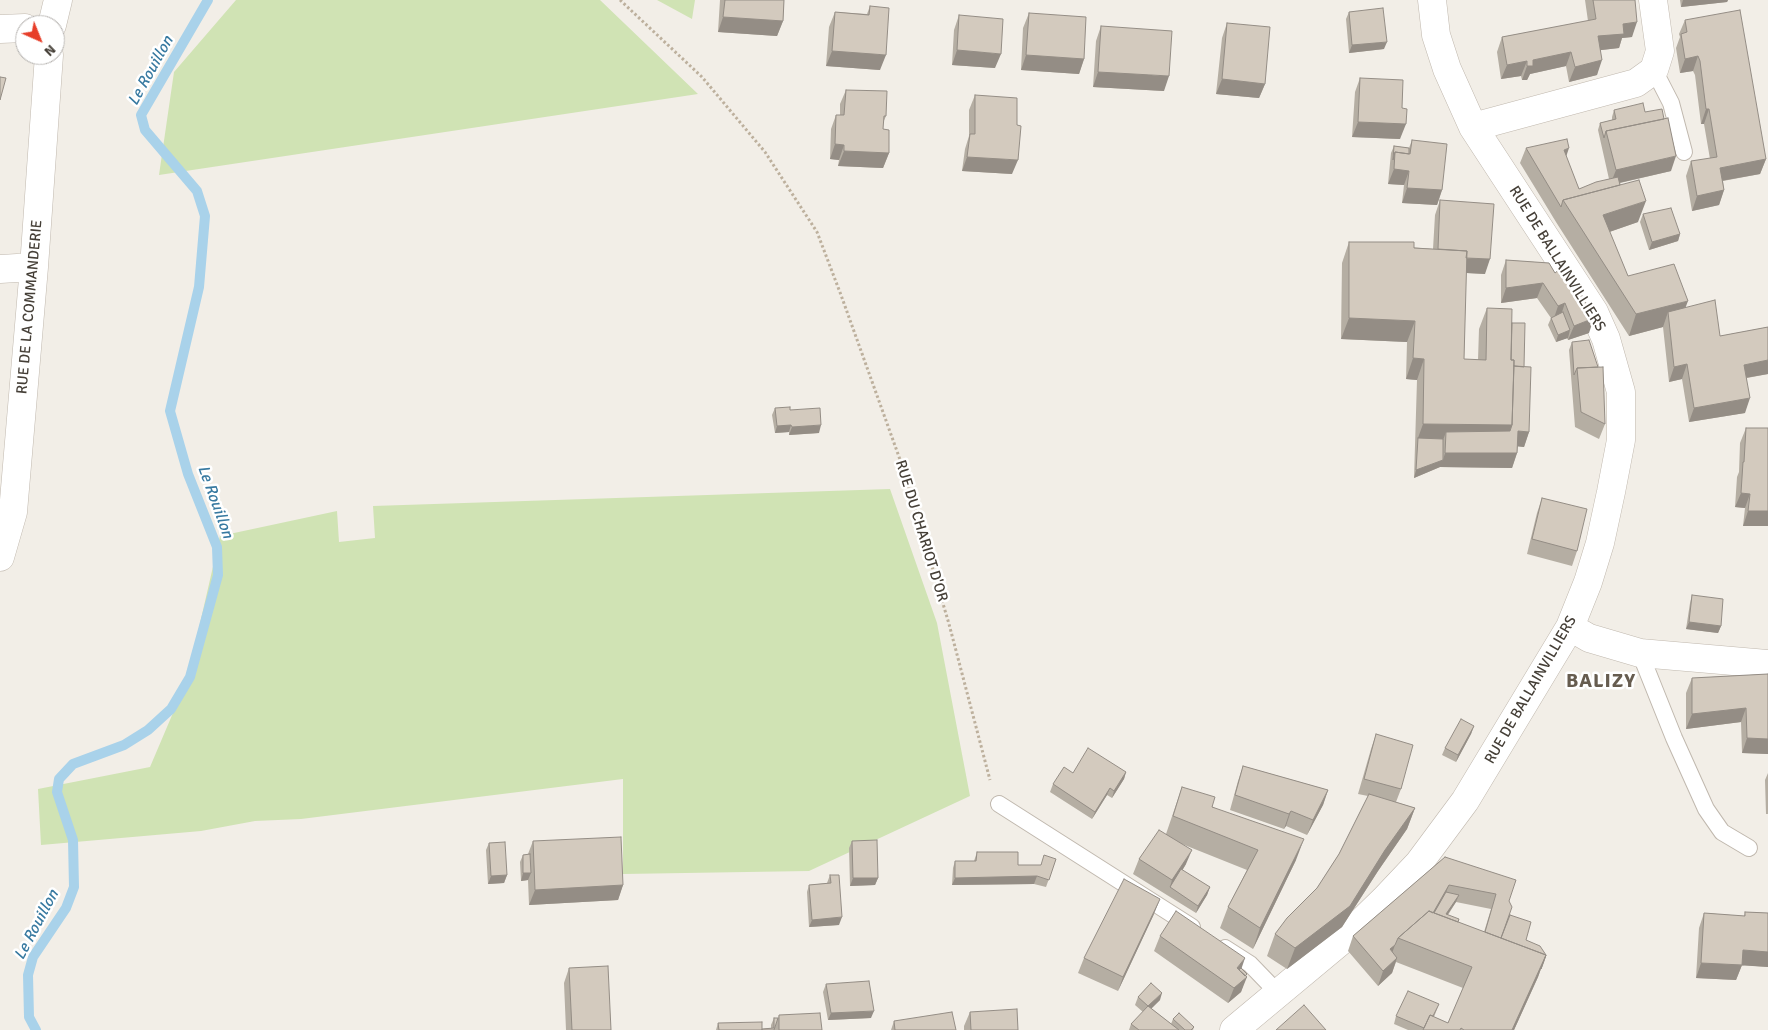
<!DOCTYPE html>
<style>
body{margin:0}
#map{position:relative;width:1768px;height:1030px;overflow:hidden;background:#f2eee7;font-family:Signika,sans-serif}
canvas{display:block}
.north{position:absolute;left:15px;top:15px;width:50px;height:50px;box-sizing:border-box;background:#fff;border:1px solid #b5b2af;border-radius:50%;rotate:136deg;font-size:14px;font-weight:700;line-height:20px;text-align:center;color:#453f37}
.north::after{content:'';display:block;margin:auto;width:18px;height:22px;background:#e73e29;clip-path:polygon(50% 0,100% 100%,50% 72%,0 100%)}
</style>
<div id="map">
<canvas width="1768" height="1030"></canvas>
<div class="north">N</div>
</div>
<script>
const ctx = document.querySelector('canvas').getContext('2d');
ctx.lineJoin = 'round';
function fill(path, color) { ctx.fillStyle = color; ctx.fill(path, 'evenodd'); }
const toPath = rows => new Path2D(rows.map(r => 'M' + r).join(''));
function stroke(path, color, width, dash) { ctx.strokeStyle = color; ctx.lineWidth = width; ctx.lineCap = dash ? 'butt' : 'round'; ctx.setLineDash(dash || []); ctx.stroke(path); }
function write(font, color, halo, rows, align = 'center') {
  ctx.font = font + ' Signika,sans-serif'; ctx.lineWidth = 5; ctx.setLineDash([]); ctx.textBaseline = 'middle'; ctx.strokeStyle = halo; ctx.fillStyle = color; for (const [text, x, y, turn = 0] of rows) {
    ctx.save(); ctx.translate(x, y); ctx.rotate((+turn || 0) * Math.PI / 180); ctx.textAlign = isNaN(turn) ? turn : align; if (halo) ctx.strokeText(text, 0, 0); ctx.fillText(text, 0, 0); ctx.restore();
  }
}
const green = toPath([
 [236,0,600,0,698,94,159,175,174,72],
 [657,0,695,0,692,19],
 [890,489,937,623,970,796,809,871,623,874,623,779,301,819,255,821,201,831,41,845,38,789,150,767,187,680,220,536,337,511,339,542,375,538,373,506]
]);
const stream = toPath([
 [36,1030,29,1017,28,975,33,957,66,908,74,887,73,840,57,792,59,779,73,764,124,745,148,730,171,709,190,677,218,575,217,547,188,474,170,411,199,287,205,216,197,191,145,130,141,115,208,0]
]);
const path = toPath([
 [620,0,702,77,765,152,817,232,841,295,903,468,949,624,990,780]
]);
const service = toPath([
 [1654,70,1671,103,1684,152],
 [1640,653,1674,738,1706,809,1722,832,1749,848],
 [999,804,1192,927],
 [1225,948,1250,964,1278,993]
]);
const minor = toPath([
 [52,25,58,0],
 [0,29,25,28],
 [1473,127,1636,83,1654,70,1660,51,1653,0],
 [0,269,34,267],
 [0,557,13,512,34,267,49,55],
 [1570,627,1589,638,1640,653,1768,664],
 [1234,1030,1348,935,1384,900,1419,863,1465,801,1570,627,1588,582,1600,543,1611,492,1621,440,1621,392,1606,339,1594,312,1473,127,1447,69,1436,35,1432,0]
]);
const wall = toPath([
 [720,0,784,0,783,21,777,36,718,32],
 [1585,0,1635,0,1632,37,1622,38,1619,48,1601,50,1597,75,1569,82,1566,66,1530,74,1527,80,1522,80,1521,76,1501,79,1497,52,1502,37,1588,21],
 [1680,0,1728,0,1727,2,1681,7],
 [870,6,880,70,826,66,829,27,835,12,867,14],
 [1349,12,1384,49,1349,53,1346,19],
 [1029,13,1084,59,1079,74,1021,70,1023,28],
 [959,15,995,68,952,65,954,30],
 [1685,20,1766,159,1760,174,1723,181,1724,190,1719,205,1692,211,1686,176,1691,161,1710,159,1704,124,1701,124,1695,75,1693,71,1680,73,1676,48,1680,37,1679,34],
 [1227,23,1265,84,1259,98,1216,94,1222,38],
 [1101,26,1164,91,1093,87,1096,41],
 [1360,78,1402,108,1400,139,1352,137,1355,92],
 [846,90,886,116,883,123,883,129,889,153,883,168,838,166,839,160,830,159,831,129,836,115,840,115,840,104],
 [975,95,1012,174,962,171,965,149,969,136,969,110],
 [1614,110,1645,112,1671,171,1620,183,1638,222,1609,232,1628,276,1685,308,1720,336,1768,327,1768,374,1747,378,1745,413,1689,422,1682,379,1669,382,1663,327,1629,336,1556,222,1520,163,1526,148,1566,156,1579,189,1609,179,1598,130,1600,123,1612,120,1612,117],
 [1412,140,1442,190,1437,205,1402,203,1404,185,1388,184,1391,153,1394,146,1409,148],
 [1440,200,1485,274,1466,273,1464,359,1478,360,1479,329,1487,308,1512,323,1524,367,1529,432,1524,447,1518,446,1517,453,1512,468,1440,467,1414,478,1417,380,1406,379,1407,342,1341,339,1342,263,1349,242,1433,249,1435,215],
 [1643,214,1680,234,1678,241,1649,250,1640,222],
 [1506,260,1549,263,1589,333,1568,340,1567,338,1556,342,1548,325,1551,318,1537,298,1501,303,1501,275],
 [1572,342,1605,424,1599,439,1575,427,1569,350],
 [775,408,790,410,819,433,789,435,789,432,775,433,772,415],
 [1746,428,1768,526,1743,526,1745,508,1735,507,1737,477,1739,472,1740,443],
 [1542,498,1577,551,1572,566,1527,554,1537,513],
 [1692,595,1721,626,1718,633,1686,629,1690,603],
 [1768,674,1768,754,1742,753,1741,722,1686,729,1686,693,1692,678],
 [1474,726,1471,734,1456,762,1442,755,1445,748],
 [1376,734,1401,789,1396,802,1415,808,1407,829,1378,871,1342,927,1287,969,1267,956,1275,934,1317,888,1339,854,1368,796,1358,794,1371,749],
 [1243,766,1328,790,1323,805,1307,835,1286,826,1284,829,1230,810,1238,781],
 [1126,772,1124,779,1112,798,1107,795,1092,819,1050,792,1053,784,1073,773],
 [1768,773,1768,814,1766,814,1765,780],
 [1182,787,1296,860,1253,949,1220,928,1228,907,1247,870,1182,844,1186,864,1182,871,1210,887,1207,895,1196,913,1133,874,1139,859,1166,834],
 [533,841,623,885,618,900,529,905,528,880,521,881,520,862,523,855,528,854],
 [852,841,878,878,875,885,850,886,849,848],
 [489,843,507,875,504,883,488,884,486,850],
 [977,852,1018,865,1040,865,1056,859,1046,887,1034,884,952,885,953,868,955,861,974,861],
 [1445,857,1509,901,1510,915,1526,940,1546,955,1538,977,1514,1030,1408,1030,1394,1024,1396,1016,1439,1004,1434,1017,1448,1023,1463,988,1396,962,1392,973,1378,986,1348,951,1353,936],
 [1456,902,1491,909,1484,932,1458,922,1448,915],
 [830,875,839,925,809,927,807,892,809,885,827,883],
 [1745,912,1768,913,1768,967,1742,965,1736,980,1696,978,1699,928,1704,913,1744,916],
 [1154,914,1118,991,1078,973,1084,958],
 [1160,936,1241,969,1246,976,1241,992,1228,1003,1154,951],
 [569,968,611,1030,566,1030,564,983],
 [826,984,871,1018,828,1020,823,992],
 [1138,997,1160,1000,1151,1008,1171,1024,1173,1019,1194,1027,1193,1030,1129,1030,1131,1024,1143,1012,1135,1005],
 [970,1012,1018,1030,964,1030,964,1026],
 [779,1015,822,1030,716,1030,718,1023,762,1029,771,1028,771,1025,774,1018,778,1018],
 [894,1021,956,1030,891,1030]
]);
const shadedWall = toPath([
 [1683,0,1728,0,1727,2,1681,7],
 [723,17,783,21,777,36,718,32],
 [1637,22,1632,37,1622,38,1619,48,1593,51,1598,36,1623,24],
 [1387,42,1384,49,1349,53,1352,45],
 [957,50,1001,54,995,68,952,65],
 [832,51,886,55,880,70,826,66],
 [1571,52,1566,66,1530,74,1527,80,1522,80,1527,66,1533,60],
 [1026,55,1084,59,1079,74,1021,70],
 [1698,56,1693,71,1680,73,1685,59],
 [1602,60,1597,75,1569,82,1575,67],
 [1527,61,1521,76,1501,79,1507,65],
 [1098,72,1169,76,1164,91,1093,87],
 [1222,79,1265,84,1259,98,1216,94],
 [1706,109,1709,109,1704,124,1701,124],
 [1358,122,1406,124,1400,139,1352,137],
 [835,144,844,145,839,160,830,159],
 [1569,148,1564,163,1564,150],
 [844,151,889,153,883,168,838,166],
 [1676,156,1671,171,1610,185,1616,170],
 [967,157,1018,160,1012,174,962,171],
 [1766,159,1760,174,1715,182,1720,168],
 [1394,169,1409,171,1404,185,1388,184],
 [1407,188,1442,190,1437,205,1402,203],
 [1724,190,1719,205,1692,211,1697,196],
 [1646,201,1638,222,1595,237,1603,215],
 [1680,234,1678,241,1649,250,1652,242],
 [1437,256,1490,259,1485,274,1432,271],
 [1543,283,1537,298,1501,303,1506,288],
 [1688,301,1680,322,1668,312,1663,327,1629,336,1636,314],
 [1565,303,1560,318,1553,321,1558,306],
 [1349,318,1415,321,1407,342,1341,339],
 [1594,318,1589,333,1568,340,1574,326],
 [1570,330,1568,338,1556,342,1558,335],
 [1413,358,1424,359,1417,380,1406,379],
 [1768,360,1768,374,1739,379,1744,365],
 [1687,364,1682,379,1669,382,1674,367],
 [1750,398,1745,413,1689,422,1694,408],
 [1423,424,1512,425,1505,446,1446,432,1441,446,1418,438],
 [791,425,789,432,775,433,777,426],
 [821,425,819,433,789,435,792,427],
 [1518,431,1529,432,1524,447,1513,446],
 [1445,453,1517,453,1512,468,1440,467,1414,478,1416,470,1443,460],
 [1741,493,1750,494,1745,508,1735,507],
 [1748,511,1768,511,1768,526,1743,526],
 [1689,622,1721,626,1718,633,1686,629],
 [1746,708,1741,722,1686,729,1692,714],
 [1474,726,1471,734,1456,762,1458,755],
 [1747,738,1768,739,1768,754,1742,753],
 [1126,772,1124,779,1112,798,1114,791],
 [1110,788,1107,795,1092,819,1095,812],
 [1328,790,1323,805,1307,835,1313,820],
 [1415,808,1407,829,1378,871,1342,927,1287,969,1295,948,1385,850],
 [1291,811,1286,826,1284,829,1289,814],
 [1304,839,1296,860,1253,949,1260,928],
 [1192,850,1186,864,1171,888,1170,887,1172,880],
 [523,873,531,873,528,880,521,881],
 [507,875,504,883,488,884,491,876],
 [1037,876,1034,884,952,885,955,878],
 [853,878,878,878,875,885,850,886],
 [623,885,618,900,529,905,535,890],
 [1449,885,1443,900,1428,927,1430,919],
 [1210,887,1207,895,1196,913,1198,906],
 [1459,895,1456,902,1443,921,1446,914],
 [1160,899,1154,914,1118,991,1123,977],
 [842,917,839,925,809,927,812,920],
 [1395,945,1390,959,1390,949],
 [1743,950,1768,952,1768,967,1737,965],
 [1546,955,1538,977,1514,1030,1512,1030],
 [1245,958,1240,973,1237,968],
 [1397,958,1392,973,1378,986,1383,971],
 [1701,963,1742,965,1736,980,1696,978],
 [1247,974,1245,978,1247,977,1241,992,1228,1003,1234,988],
 [1162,993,1160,1000,1146,1014,1148,1006],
 [874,1011,871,1018,828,1020,831,1013]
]);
const building = toPath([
 [725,0,784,0,783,21,723,17,725,0],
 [1593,0,1635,0,1637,22,1623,24,1624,34,1598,36,1602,60,1575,67,1571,52,1533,60,1533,66,1527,66,1527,61,1507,65,1502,37,1596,19,1593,0],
 [870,6,889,8,886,55,832,51,835,12,869,15,870,6],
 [1383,8,1387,42,1352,45,1349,12,1383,8],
 [1740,10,1766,159,1720,168,1724,190,1697,196,1691,161,1717,157,1709,109,1706,109,1700,61,1698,56,1685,59,1681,34,1687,32,1685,20,1740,10],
 [1029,13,1086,17,1084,59,1026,55,1029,13],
 [959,15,1003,19,1001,54,957,50,959,15],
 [1227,23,1270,27,1265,84,1222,79,1227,23],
 [1101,26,1172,31,1169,76,1098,72,1101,26],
 [0,77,6,78,0,100,0,77],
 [1360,78,1403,80,1402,108,1407,109,1406,124,1358,122,1360,78],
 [846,90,887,91,886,116,884,116,883,129,889,130,889,153,844,151,844,145,835,144,836,115,844,115,846,90],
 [975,95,1017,98,1017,125,1021,126,1018,160,967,157,970,134,975,134,975,95],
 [1643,103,1645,112,1662,109,1664,119,1606,131,1604,138,1600,123,1616,119,1614,110,1643,103],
 [1668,118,1676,156,1616,170,1606,131,1668,118],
 [1567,139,1569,148,1564,150,1579,189,1596,182,1618,177,1620,185,1563,200,1561,207,1526,148,1567,139],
 [1412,140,1447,144,1442,190,1407,188,1409,171,1394,169,1395,152,1410,154,1412,140],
 [1394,146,1409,148,1409,154,1395,152,1393,160,1394,146],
 [1639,180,1646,201,1603,215,1628,276,1674,264,1688,301,1636,314,1563,200,1639,180],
 [1440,200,1494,204,1490,259,1466,258,1467,251,1438,249,1440,200],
 [1671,208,1680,234,1652,242,1643,214,1671,208],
 [1349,242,1414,242,1414,248,1467,251,1464,359,1486,360,1487,308,1512,309,1511,360,1514,360,1512,425,1423,424,1424,359,1413,358,1415,321,1349,318,1349,242],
 [1506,260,1549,263,1555,273,1561,268,1580,292,1594,318,1574,326,1565,303,1558,306,1543,283,1506,288,1506,260],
 [1715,300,1720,336,1768,327,1768,360,1744,365,1750,398,1694,408,1687,364,1674,367,1668,312,1715,300],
 [1563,312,1570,330,1558,335,1551,318,1563,312],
 [1512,323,1525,323,1524,367,1514,366,1514,360,1511,360,1512,323],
 [1589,340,1598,367,1577,368,1574,375,1572,342,1589,340],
 [1514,366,1531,367,1529,432,1518,431,1517,453,1445,453,1446,432,1510,431,1512,425,1514,366],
 [1603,367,1605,424,1581,412,1577,368,1603,367],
 [790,407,790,410,820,408,821,425,792,427,791,425,777,426,775,408,790,407],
 [1746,428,1768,428,1768,511,1748,511,1750,494,1741,493,1743,462,1744,462,1746,428],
 [1418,438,1443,439,1443,460,1416,470,1418,438],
 [1542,498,1587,509,1577,551,1532,539,1542,498],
 [1692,595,1723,599,1721,626,1689,622,1692,595],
 [1768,674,1768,739,1747,738,1746,708,1692,714,1692,678,1768,674],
 [1461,719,1474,726,1458,755,1445,748,1461,719],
 [1376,734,1413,745,1401,789,1364,779,1376,734],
 [1088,748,1126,772,1114,791,1110,788,1095,812,1053,784,1064,767,1073,773,1088,748],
 [1243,766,1328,790,1313,820,1291,811,1289,814,1235,795,1243,766],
 [1182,787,1215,797,1212,807,1304,839,1260,928,1228,907,1258,850,1173,816,1182,787],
 [1369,794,1415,808,1385,850,1350,906,1295,948,1275,934,1287,918,1317,888,1339,854,1369,794],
 [1159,830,1192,850,1172,880,1139,859,1159,830],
 [621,837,623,885,535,890,533,841,621,837],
 [877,840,878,878,853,878,852,841,877,840],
 [505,842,507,875,491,876,489,843,505,842],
 [977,852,1018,852,1018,865,1041,865,1044,855,1056,859,1049,880,1037,876,955,878,955,861,976,861,977,852],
 [530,854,531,873,523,873,523,855,530,854],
 [1445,857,1516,880,1509,901,1512,907,1501,938,1485,932,1496,894,1449,885,1433,913,1429,911,1398,938,1395,945,1390,949,1397,958,1383,971,1353,936,1445,857],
 [1181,869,1210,887,1198,906,1170,887,1181,869],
 [830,875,839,875,842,917,812,920,809,885,831,883,830,875],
 [1124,879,1160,899,1123,977,1084,958,1124,879],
 [1446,892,1459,895,1446,914,1459,919,1458,922,1434,913,1446,892],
 [1176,911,1245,958,1237,968,1247,977,1234,988,1160,936,1176,911],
 [1429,911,1546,955,1512,1030,1464,1030,1461,1028,1460,1030,1423,1030,1430,1015,1448,1023,1472,967,1398,938,1429,911],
 [1745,912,1768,913,1768,952,1743,950,1742,965,1701,963,1704,913,1745,916,1745,912],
 [1510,915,1531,922,1526,940,1540,946,1546,955,1541,969,1546,955,1501,938,1510,915],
 [608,966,611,1030,572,1030,569,968,608,966],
 [1241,968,1247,974,1245,976,1239,970,1241,968],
 [869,981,874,1011,831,1013,826,984,869,981],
 [1151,983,1162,993,1148,1006,1179,1030,1139,1030,1131,1024,1148,1006,1138,997,1151,983],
 [1408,991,1439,1004,1433,1016,1430,1015,1424,1028,1396,1016,1408,991],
 [1304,1005,1326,1030,1276,1030,1304,1005],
 [1017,1009,1018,1030,971,1030,970,1012,1017,1009],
 [952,1012,956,1030,895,1030,894,1021,952,1012],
 [820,1013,822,1030,779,1030,779,1015,820,1013],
 [1179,1013,1194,1027,1191,1030,1185,1030,1173,1019,1179,1013],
 [774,1018,778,1018,774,1030,762,1030,762,1029,774,1028,774,1018],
 [762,1022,762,1030,719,1030,718,1023,762,1022]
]);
const streetNames = [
 ["RUE DE BALLAINVILLIERS",1557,259,58],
 ["RUE DE LA COMMANDERIE",30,307,-85],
 ["RUE DU CHARIOT D'OR",921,531,73],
 ["RUE DE BALLAINVILLIERS",1531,690,-60]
];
const waterNames = [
 ["Le Rouillon",151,71,-61],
 ["Le Rouillon",215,502,70],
 ["Le Rouillon",37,925,-62]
];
const districtNames = [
 ["BALIZY",1601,682]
];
fill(green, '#d0e3b4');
stroke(stream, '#a9d2ea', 10);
stroke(service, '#c0b8ae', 18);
stroke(minor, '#c0b8ae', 29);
stroke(path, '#bdb09d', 3, [2.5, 2.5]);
stroke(service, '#fff', 16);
stroke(minor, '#fff', 28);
fill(wall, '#b5aea3');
fill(shadedWall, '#948d85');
fill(building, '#d3cabe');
stroke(building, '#948d85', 1);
write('15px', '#453f37', '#fff', streetNames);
write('italic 16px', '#3779a0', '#fff', waterNames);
ctx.letterSpacing = '1px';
write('bold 20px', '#665c4f', '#fff', districtNames);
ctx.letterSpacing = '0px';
</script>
